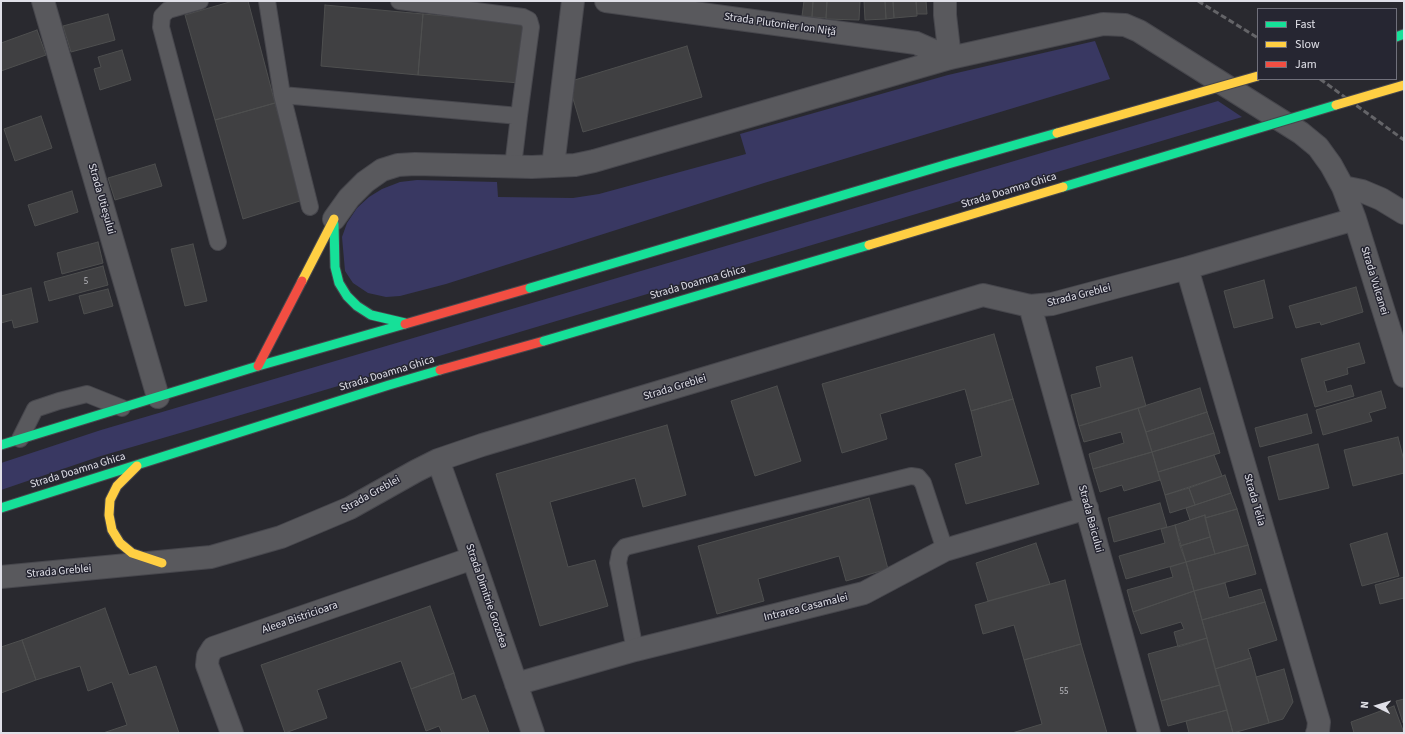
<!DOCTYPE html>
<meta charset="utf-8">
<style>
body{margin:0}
#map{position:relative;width:1405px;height:734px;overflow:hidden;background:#29292f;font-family:"Source Sans 3",sans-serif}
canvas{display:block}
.frame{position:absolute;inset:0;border:2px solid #e0e0e8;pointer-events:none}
.legend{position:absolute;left:1257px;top:8px;width:140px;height:72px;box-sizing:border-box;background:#262632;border:1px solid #70707b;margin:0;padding:5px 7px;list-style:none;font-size:12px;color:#e0e0e8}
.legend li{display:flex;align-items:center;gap:8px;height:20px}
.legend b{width:20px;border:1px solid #70707b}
.north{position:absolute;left:1357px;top:686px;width:40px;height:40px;-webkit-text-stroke:3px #262632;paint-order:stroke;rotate:275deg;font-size:11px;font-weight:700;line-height:16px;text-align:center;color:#e0e0e8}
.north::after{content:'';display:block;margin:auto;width:14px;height:18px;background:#e0e0e8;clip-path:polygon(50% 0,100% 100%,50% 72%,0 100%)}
</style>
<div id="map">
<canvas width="1405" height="734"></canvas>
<div class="frame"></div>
<ul class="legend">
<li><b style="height:5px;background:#16e098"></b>Fast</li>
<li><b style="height:5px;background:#ffcf43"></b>Slow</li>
<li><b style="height:5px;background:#f24e42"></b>Jam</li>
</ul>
<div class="north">N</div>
</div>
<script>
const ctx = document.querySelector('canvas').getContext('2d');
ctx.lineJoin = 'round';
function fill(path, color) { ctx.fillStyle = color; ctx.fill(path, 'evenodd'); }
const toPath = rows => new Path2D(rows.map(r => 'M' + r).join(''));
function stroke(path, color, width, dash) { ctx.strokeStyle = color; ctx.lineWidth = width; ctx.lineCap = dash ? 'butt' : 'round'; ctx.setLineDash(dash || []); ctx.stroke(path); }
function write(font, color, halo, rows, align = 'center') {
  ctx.font = font + ' "Source Sans 3",sans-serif'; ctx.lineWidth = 3; ctx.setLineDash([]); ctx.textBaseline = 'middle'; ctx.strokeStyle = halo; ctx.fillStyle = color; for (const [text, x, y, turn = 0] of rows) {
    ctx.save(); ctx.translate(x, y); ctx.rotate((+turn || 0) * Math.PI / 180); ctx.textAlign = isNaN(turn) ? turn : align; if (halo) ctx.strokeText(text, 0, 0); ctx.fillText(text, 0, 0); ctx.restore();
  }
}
const green = toPath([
 [1095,41,1110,79,764,183,446,284,400,296,386,297,368,293,353,283,345,271,342,237,347,223,357,208,369,197,382,189,400,182,417,180,497,182,498,197,573,198,599,194,746,154,740,134,948,75],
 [1218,101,1242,117,187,431,101,456,1,490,1,463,101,430]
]);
const building = toPath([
 [233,1,248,1,275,103,215,120,185,15,233,1],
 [804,1,813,1,812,17,802,16,804,1],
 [813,1,827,1,826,18,812,17,813,1],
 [827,1,860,1,859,20,826,19,827,1],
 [864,1,885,1,886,19,865,20,864,1],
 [885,1,893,1,894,18,886,19,885,1],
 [893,1,916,1,917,16,894,18,893,1],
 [916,1,926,1,927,14,917,14,916,1],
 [325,5,423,14,418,75,321,66,325,5],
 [108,14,115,40,71,52,63,26,108,14],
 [423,14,526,23,520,83,418,75,423,14],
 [37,30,46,55,1,71,1,43,37,30],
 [687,46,702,97,583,132,568,82,687,46],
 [122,50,131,80,100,90,94,69,101,67,98,57,122,50],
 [275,103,303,200,243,219,215,120,275,103],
 [41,116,52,148,15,161,4,129,41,116],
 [155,164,162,186,115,200,108,178,155,164],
 [72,191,78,212,35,226,28,205,72,191],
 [98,242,103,263,62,274,57,253,98,242],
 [193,244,207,301,185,306,171,249,193,244],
 [103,266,108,285,49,301,44,282,103,266],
 [1264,280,1273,318,1234,328,1224,291,1264,280],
 [1356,287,1363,312,1321,325,1320,322,1296,328,1289,306,1356,287],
 [31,288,38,322,14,328,12,320,1,323,1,296,31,288],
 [108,289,113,306,84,314,79,296,108,289],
 [994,334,1013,399,971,411,965,389,880,414,887,439,842,453,822,384,994,334],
 [1359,343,1365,363,1347,368,1348,374,1324,381,1327,392,1351,385,1354,396,1315,407,1301,359,1359,343],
 [1132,357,1146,406,1079,426,1071,395,1101,387,1096,367,1132,357],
 [777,386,801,461,755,476,731,401,777,386],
 [1200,388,1207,412,1146,432,1138,408,1200,388],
 [1381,391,1386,408,1369,413,1372,421,1323,435,1316,410,1381,391],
 [1013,399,1039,484,966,504,955,464,982,456,971,411,1013,399],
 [1138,408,1152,452,1093,469,1089,454,1124,443,1121,432,1084,442,1079,426,1138,408],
 [1207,412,1214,433,1152,452,1146,432,1207,412],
 [1307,414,1312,433,1260,447,1255,428,1307,414],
 [667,425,686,495,643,507,635,478,550,502,568,567,595,560,608,606,540,626,496,474,667,425],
 [1214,433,1220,453,1158,472,1152,452,1214,433],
 [1398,437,1404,461,1404,473,1353,486,1344,450,1398,437],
 [1318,444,1329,488,1279,500,1268,457,1318,444],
 [1152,452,1160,480,1124,491,1122,485,1100,492,1093,469,1152,452],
 [1214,455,1222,476,1165,495,1158,472,1214,455],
 [1225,475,1231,493,1195,505,1189,488,1225,475],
 [1189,488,1195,505,1170,513,1165,495,1189,488],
 [1231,493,1237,509,1205,518,1205,515,1190,520,1186,508,1231,493],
 [869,498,888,569,846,581,839,556,758,579,764,601,717,614,698,546,869,498],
 [1160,503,1167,527,1114,542,1108,518,1160,503],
 [1237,509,1248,545,1215,554,1205,518,1237,509],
 [1205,515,1210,537,1180,546,1175,525,1205,515],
 [1175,525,1186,562,1126,579,1119,556,1165,543,1161,529,1175,525],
 [1387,533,1399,576,1362,586,1350,544,1387,533],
 [1210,537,1215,554,1186,562,1180,546,1210,537],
 [1036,543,1050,584,988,601,976,563,1036,543],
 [1248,545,1256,574,1194,591,1186,562,1248,545],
 [1186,562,1194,591,1133,612,1127,590,1173,577,1170,567,1186,562],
 [1404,577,1404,598,1380,604,1375,585,1404,577],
 [1065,580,1081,644,1024,660,1014,625,983,634,975,605,1065,580],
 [1225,583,1229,598,1261,589,1265,602,1202,620,1194,591,1225,583],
 [1194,591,1207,638,1178,647,1174,632,1184,629,1181,622,1141,634,1133,612,1194,591],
 [1265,602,1277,640,1248,649,1251,658,1215,669,1202,620,1265,602],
 [430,606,454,673,411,689,401,661,317,690,327,718,285,733,261,665,430,606],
 [105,608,129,675,156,666,179,733,103,733,127,725,112,682,88,691,80,666,36,680,22,640,105,608],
 [1207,638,1220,685,1161,701,1148,654,1207,638],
 [22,640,36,680,1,693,1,647,22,640],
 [1081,644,1107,733,1012,733,1042,724,1024,660,1081,644],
 [1251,658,1269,723,1233,733,1215,669,1251,658],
 [1284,669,1293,702,1283,719,1269,723,1256,677,1284,669],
 [454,673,462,700,475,695,489,733,442,733,439,726,426,731,411,689,454,673],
 [1220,685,1227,710,1168,726,1161,701,1220,685],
 [1404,699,1404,723,1403,723,1396,701,1404,699],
 [1394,706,1404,733,1354,733,1351,722,1394,706],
 [1227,710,1233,733,1189,733,1186,721,1227,710]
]);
const lane = toPath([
 [200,1,168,10,162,16,161,27,218,242],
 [267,1,282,95,310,207],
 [282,95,519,116,531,27,529,20,523,17,399,1],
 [513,166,519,116],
 [20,439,35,409,59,401,87,394,122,408],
 [635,650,618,563,620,553,625,547,911,476,918,477,923,483,945,550]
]);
const street = toPath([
 [43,1,158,397],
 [606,1,916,43,950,58,945,15,945,1],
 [553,166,573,1],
 [1343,187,1362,191,1381,199,1404,213],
 [334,219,349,198,365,182,382,170,398,165,415,164,532,167,575,165,594,161,950,58,1103,24,1125,25,1139,31,1301,133,1318,147,1331,165,1343,187,1355,219,1404,376],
 [1187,268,1319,722,1318,731,1317,733],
 [1030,306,1149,733],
 [438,460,473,558,533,733],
 [1,577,211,557,281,537,350,508,416,471,438,460,482,445,983,295,1030,306,1052,304,1187,268,1355,219],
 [516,684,635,650,864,593,945,550,1087,508],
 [232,733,207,665,208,656,213,648,473,558]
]);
const fast = toPath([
 [1396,37,1404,34],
 [334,224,335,267,339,283,347,296,357,306,371,315,405,323],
 [1,445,258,366,405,324],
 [1,508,389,385,440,370]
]);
const slow = toPath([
 [302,281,334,219],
 [137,466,117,486,110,500,109,515,112,530,120,543,132,553,162,563]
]);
const jam = toPath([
 [405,324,530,288],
 [258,366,302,281],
 [440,370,544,341]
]);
const rail = toPath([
 [1198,1,1258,38],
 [1320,79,1404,140]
]);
const fastBridge = toPath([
 [1063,187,1336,105],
 [530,288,948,164,1057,133],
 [544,341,869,245]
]);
const slowBridge = toPath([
 [1336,105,1404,85],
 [1057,133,1258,76],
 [869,245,1063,187]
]);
const numberNames = [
 ["5",86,282],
 ["55",1064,692]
];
const streetNames = [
 ["Strada Plutonier Ion Niță",780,25,8],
 ["Strada Doamna Ghica",1009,191,-17],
 ["Strada Utieșului",101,199,74],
 ["Strada Vulcanei",1374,281,73],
 ["Strada Doamna Ghica",698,283,-16],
 ["Strada Greblei",1079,296,-14],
 ["Strada Doamna Ghica",387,374,-17],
 ["Strada Greblei",675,388,-17],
 ["Strada Doamna Ghica",78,471,-17],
 ["Strada Greblei",371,495,-29],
 ["Strada Telia",1254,500,74],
 ["Strada Baicului",1090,519,75],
 ["Strada Greblei",59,572,-5],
 ["Strada Dimitrie Grozdea",486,596,71],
 ["Intrarea Casamalei",806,608,-14],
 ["Aleea Bistricioara",300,618,-19]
];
fill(green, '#393862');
fill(building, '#404042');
stroke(building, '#4e4f4f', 1);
stroke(lane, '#47474d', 18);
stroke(street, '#47474d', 24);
stroke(fast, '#47474d', 11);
stroke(slow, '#47474d', 11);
stroke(jam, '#47474d', 11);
stroke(lane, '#59595d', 16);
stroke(street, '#59595d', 22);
stroke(fast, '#16e098', 9);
stroke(slow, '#ffcf43', 9);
stroke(jam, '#f24e42', 9);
stroke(rail, '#646468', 3, [6, 3]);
stroke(fastBridge, '#47474d', 11, []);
stroke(slowBridge, '#47474d', 11, []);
stroke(fastBridge, '#16e098', 9);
stroke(slowBridge, '#ffcf43', 9);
write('9px', '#b8b8be', null, numberNames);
write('11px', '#e0e0e8', '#262632', streetNames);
</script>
